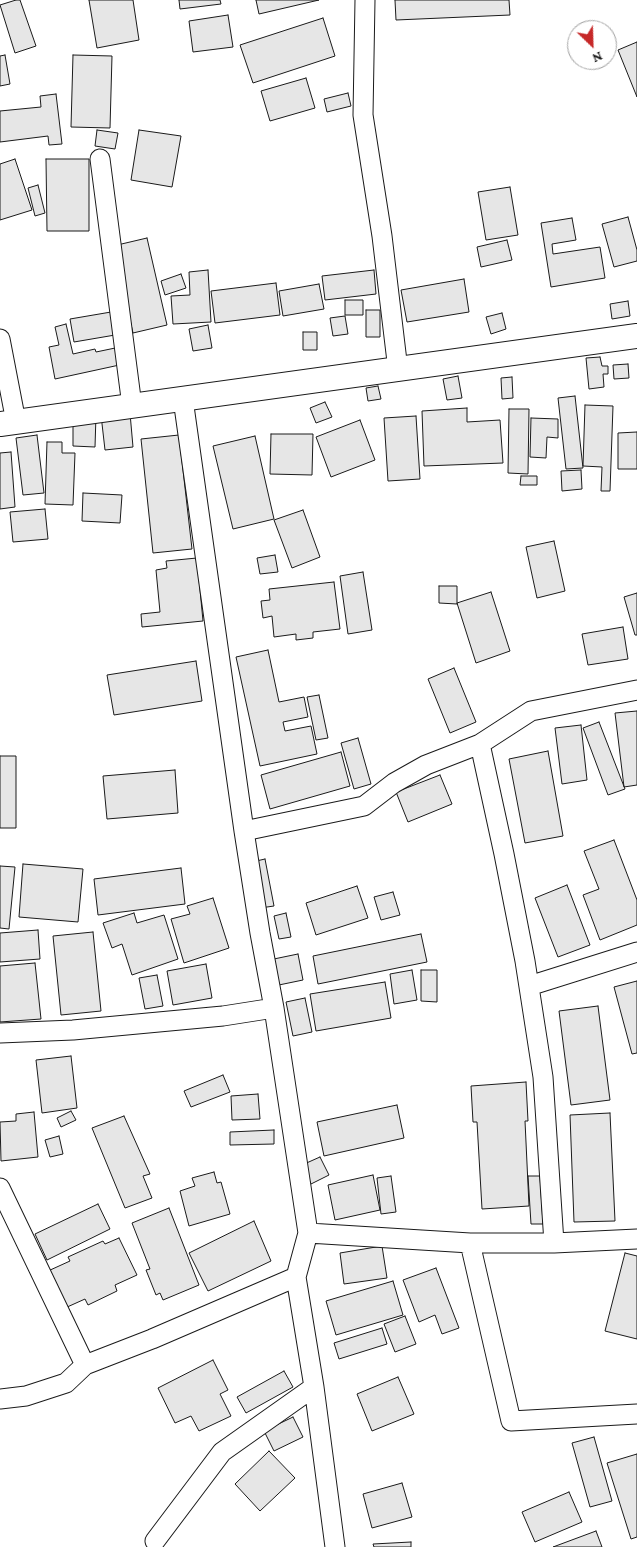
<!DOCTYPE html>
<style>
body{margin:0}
#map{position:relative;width:637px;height:1547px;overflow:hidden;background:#fff;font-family:"Crimson Pro",serif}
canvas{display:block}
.north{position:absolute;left:567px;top:20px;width:50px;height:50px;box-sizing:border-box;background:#fff;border:1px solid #a3a3a3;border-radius:50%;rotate:156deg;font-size:14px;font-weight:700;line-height:20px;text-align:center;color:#1a1a1a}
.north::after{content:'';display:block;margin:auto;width:18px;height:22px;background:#c62828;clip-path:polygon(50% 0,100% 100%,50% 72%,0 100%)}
</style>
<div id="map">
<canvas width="637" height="1547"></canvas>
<div class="north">N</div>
</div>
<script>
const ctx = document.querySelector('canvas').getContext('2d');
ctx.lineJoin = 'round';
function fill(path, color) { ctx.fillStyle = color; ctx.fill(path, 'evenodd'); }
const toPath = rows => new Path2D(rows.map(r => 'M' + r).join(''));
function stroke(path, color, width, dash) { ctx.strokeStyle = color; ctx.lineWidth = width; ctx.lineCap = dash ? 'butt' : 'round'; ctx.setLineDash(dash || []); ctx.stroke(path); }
const building = toPath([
 [16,0,20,0,36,46,15,53,0,5,16,0],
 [89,0,133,0,139,40,97,48,89,0],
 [179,0,220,0,221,4,180,9,179,0],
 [256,0,319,0,259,14,256,0],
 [395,0,509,0,510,15,396,20,395,0],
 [228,15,233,47,193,52,189,21,228,15],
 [323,18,335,56,253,83,240,45,323,18],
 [637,42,637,97,618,50,637,42],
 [5,55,10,84,0,86,0,56,5,55],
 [73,55,112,56,110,128,71,127,73,55],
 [306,78,315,108,270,121,261,91,306,78],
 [348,93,351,106,327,112,324,99,348,93],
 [56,94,62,144,49,145,48,136,0,142,0,111,41,107,40,96,56,94],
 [97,130,118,133,115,149,95,146,97,130],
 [139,130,181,136,172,187,131,180,139,130],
 [15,159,32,210,0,220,0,164,15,159],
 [46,159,89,159,89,231,47,231,46,159],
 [38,185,45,213,35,216,28,188,38,185],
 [510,187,518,235,486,240,478,192,510,187],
 [628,217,637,250,637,261,614,267,602,224,628,217],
 [572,218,576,240,552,244,553,254,600,247,605,278,551,287,541,223,572,218],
 [147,238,167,325,133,333,113,246,147,238],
 [507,240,512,260,481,267,477,247,507,240],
 [208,270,211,322,173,324,171,296,190,295,189,272,208,270],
 [374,270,376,294,325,300,322,276,374,270],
 [181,274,186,288,165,295,161,281,181,274],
 [464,279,469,312,407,322,401,290,464,279],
 [276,283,280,315,215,323,211,291,276,283],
 [319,284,324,309,283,316,279,291,319,284],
 [345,300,363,300,363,315,345,315,345,300],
 [628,301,630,316,612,319,610,304,628,301],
 [366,310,380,310,380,337,366,337,366,310],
 [117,311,121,334,74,342,70,319,117,311],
 [502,313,506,329,491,334,486,317,502,313],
 [345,316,348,334,333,336,330,318,345,316],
 [66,324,73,354,95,349,96,352,120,347,124,364,55,379,49,347,59,345,55,327,66,324],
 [208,325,212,348,193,351,189,329,208,325],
 [303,332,317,332,317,350,303,350,303,332],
 [600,357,602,366,608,366,608,374,603,374,604,387,589,389,586,358,600,357],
 [628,364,629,378,614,379,613,365,628,364],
 [458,376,462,398,447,400,443,379,458,376],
 [512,377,513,398,502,399,501,378,512,377],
 [378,386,381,399,368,401,366,388,378,386],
 [575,396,583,468,566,469,558,398,575,396],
 [325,402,332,417,316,423,310,408,325,402],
 [585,405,613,406,610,491,601,491,602,467,583,466,585,405],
 [467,408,467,422,500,420,503,463,424,466,422,411,467,408],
 [509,409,529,409,528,474,508,473,509,409],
 [130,413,133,447,105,450,101,415,130,413],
 [73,415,96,415,95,447,73,446,73,415],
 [416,416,420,479,388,481,384,418,416,416],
 [531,418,558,419,558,438,547,437,546,458,530,457,531,418],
 [360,420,375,460,331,477,316,437,360,420],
 [637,432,637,469,618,469,618,433,637,432],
 [271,434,313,434,312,475,270,474,271,434],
 [37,435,44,493,23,495,16,438,37,435],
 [179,435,192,549,153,553,141,439,179,435],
 [255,436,274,519,233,529,213,446,255,436],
 [47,442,62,442,62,453,75,453,73,505,45,504,47,442],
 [11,452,15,507,0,509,0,453,11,452],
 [581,470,582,489,562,491,561,471,581,470],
 [521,476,537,476,537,485,520,485,521,476],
 [83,493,122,495,120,523,82,521,83,493],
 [45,509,48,539,13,542,10,512,45,509],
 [303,510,320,557,292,568,274,520,303,510],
 [554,541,565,591,537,598,526,547,554,541],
 [275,555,278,572,260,574,257,558,275,555],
 [197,558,203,621,142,627,141,614,160,612,156,570,167,568,166,561,197,558],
 [363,572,372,630,348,634,340,576,363,572],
 [334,582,340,629,313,632,313,638,296,640,296,634,274,637,272,616,263,618,261,601,270,600,269,589,334,582],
 [439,586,457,586,457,604,439,603,439,586],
 [491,592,510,651,476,663,457,603,491,592],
 [637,593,637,635,635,635,624,597,637,593],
 [623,627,628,659,588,665,582,634,623,627],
 [268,650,279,702,304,697,308,717,283,722,285,731,311,726,317,754,260,766,236,657,268,650],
 [196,661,202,701,114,715,107,675,196,661],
 [454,668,476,722,450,733,428,679,454,668],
 [319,695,328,738,316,740,307,697,319,695],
 [637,711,637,785,624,787,615,713,637,711],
 [599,722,625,789,608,795,583,728,599,722],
 [581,725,587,780,562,784,555,728,581,725],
 [358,738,371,784,354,789,341,743,358,738],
 [548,751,563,836,525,843,509,759,548,751],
 [341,752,350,786,270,809,261,775,341,752],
 [0,756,16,756,16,828,0,828,0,756],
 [175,770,178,813,107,819,103,776,175,770],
 [440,775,452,804,408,822,396,792,440,775],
 [614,840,637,900,637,925,600,940,583,895,599,889,584,851,614,840],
 [265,859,274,906,260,908,252,862,265,859],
 [23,864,83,869,78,922,19,917,23,864],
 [0,866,15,867,9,929,0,928,0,866],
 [181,868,185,904,98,915,94,879,181,868],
 [567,885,590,945,558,957,535,898,567,885],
 [357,886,368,918,316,935,306,903,357,886],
 [393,892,400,915,381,920,374,897,393,892],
 [213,898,229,948,184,963,171,919,190,914,187,906,213,898],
 [134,913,137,923,164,915,178,959,132,975,122,944,112,948,103,923,134,913],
 [286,913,291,937,279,939,274,916,286,913],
 [38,930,40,959,0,962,0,933,38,930],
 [93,932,101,1011,61,1015,53,936,93,932],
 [421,934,427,962,318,984,313,956,421,934],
 [298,954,303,980,274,986,269,960,298,954],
 [35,963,41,1019,0,1022,0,966,35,963],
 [206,964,212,998,173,1005,167,971,206,964],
 [412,970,417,1000,394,1004,390,974,412,970],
 [421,970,437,970,437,1002,421,1001,421,970],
 [157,975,163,1006,145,1009,139,978,157,975],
 [637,981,637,1053,632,1054,614,987,637,981],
 [385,982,391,1018,316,1031,310,994,385,982],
 [305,998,312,1032,293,1036,286,1002,305,998],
 [598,1006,610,1100,571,1105,559,1011,598,1006],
 [71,1056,77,1108,42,1113,36,1060,71,1056],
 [223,1075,230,1092,191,1107,184,1091,223,1075],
 [526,1082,528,1121,525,1121,529,1206,482,1209,477,1122,473,1122,471,1086,526,1082],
 [258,1094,260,1119,232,1120,231,1096,258,1094],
 [397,1105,404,1138,324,1156,317,1122,397,1105],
 [71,1111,76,1120,61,1127,57,1118,71,1111],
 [34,1112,38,1157,1,1161,0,1122,16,1121,16,1114,34,1112],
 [610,1113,615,1221,574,1222,570,1115,610,1113],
 [124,1116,150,1174,143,1176,152,1198,125,1208,92,1128,124,1116],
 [274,1130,274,1144,230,1145,230,1132,274,1130],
 [59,1136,63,1154,50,1157,45,1140,59,1136],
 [320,1157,329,1175,311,1184,302,1165,320,1157],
 [214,1172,217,1183,221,1182,230,1214,189,1226,180,1191,195,1186,192,1178,214,1172],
 [373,1175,380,1210,335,1220,328,1185,373,1175],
 [391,1176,396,1212,381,1214,377,1178,391,1176],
 [528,1176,540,1176,543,1224,531,1224,528,1176],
 [98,1204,110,1229,47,1260,35,1234,98,1204],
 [169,1208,199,1285,163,1300,160,1293,156,1295,146,1270,150,1269,132,1223,169,1208],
 [254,1221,271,1261,208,1291,189,1253,254,1221],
 [119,1238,137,1275,115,1285,117,1291,88,1305,85,1299,65,1308,48,1271,70,1261,68,1257,103,1241,105,1244,119,1238],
 [382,1246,387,1278,344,1284,340,1253,382,1246],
 [625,1253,637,1256,637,1339,605,1331,625,1253],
 [436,1268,459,1328,442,1334,435,1315,419,1322,403,1280,436,1268],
 [393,1281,403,1315,336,1335,326,1301,393,1281],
 [405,1316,416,1344,395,1352,384,1324,405,1316],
 [382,1328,387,1344,339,1359,334,1343,382,1328],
 [213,1360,228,1390,220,1394,231,1416,199,1431,191,1416,175,1423,158,1388,213,1360],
 [284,1371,293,1387,246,1413,237,1397,284,1371],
 [398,1377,414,1414,372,1431,357,1394,398,1377],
 [293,1417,303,1437,274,1451,264,1431,293,1417],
 [594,1437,612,1501,590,1507,572,1443,594,1437],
 [269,1451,295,1478,260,1511,235,1484,269,1451],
 [637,1454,637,1537,631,1539,607,1463,637,1454],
 [402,1483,412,1517,372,1528,363,1494,402,1483],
 [569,1492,582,1522,535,1542,522,1512,569,1492],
 [596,1531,602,1547,553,1547,596,1531],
 [411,1542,411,1547,374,1547,373,1544,411,1542]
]);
const minor = toPath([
 [365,0,363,115,382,236,398,370],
 [100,159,132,406],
 [0,339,16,422],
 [183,399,244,831,260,933,274,1008,308,1233,296,1277,314,1387,335,1547],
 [480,744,504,854,525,961,543,1077,554,1243],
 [244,831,364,806,394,783,426,765,480,744,531,711,637,690],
 [529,986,637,952],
 [0,1033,73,1030,223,1016,274,1008],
 [0,1188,85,1365],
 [308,1233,470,1243,554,1243,637,1239],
 [470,1243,511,1421,637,1414],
 [0,1399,26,1396,66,1383,85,1365,152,1339,296,1277],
 [155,1541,222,1452,314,1387]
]);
const tertiary = toPath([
 [0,424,637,336]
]);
fill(building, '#e6e6e6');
stroke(building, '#1a1a1a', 1);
stroke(minor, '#1a1a1a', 21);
stroke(tertiary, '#1a1a1a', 26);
stroke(minor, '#fff', 19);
stroke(tertiary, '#fff', 24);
</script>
